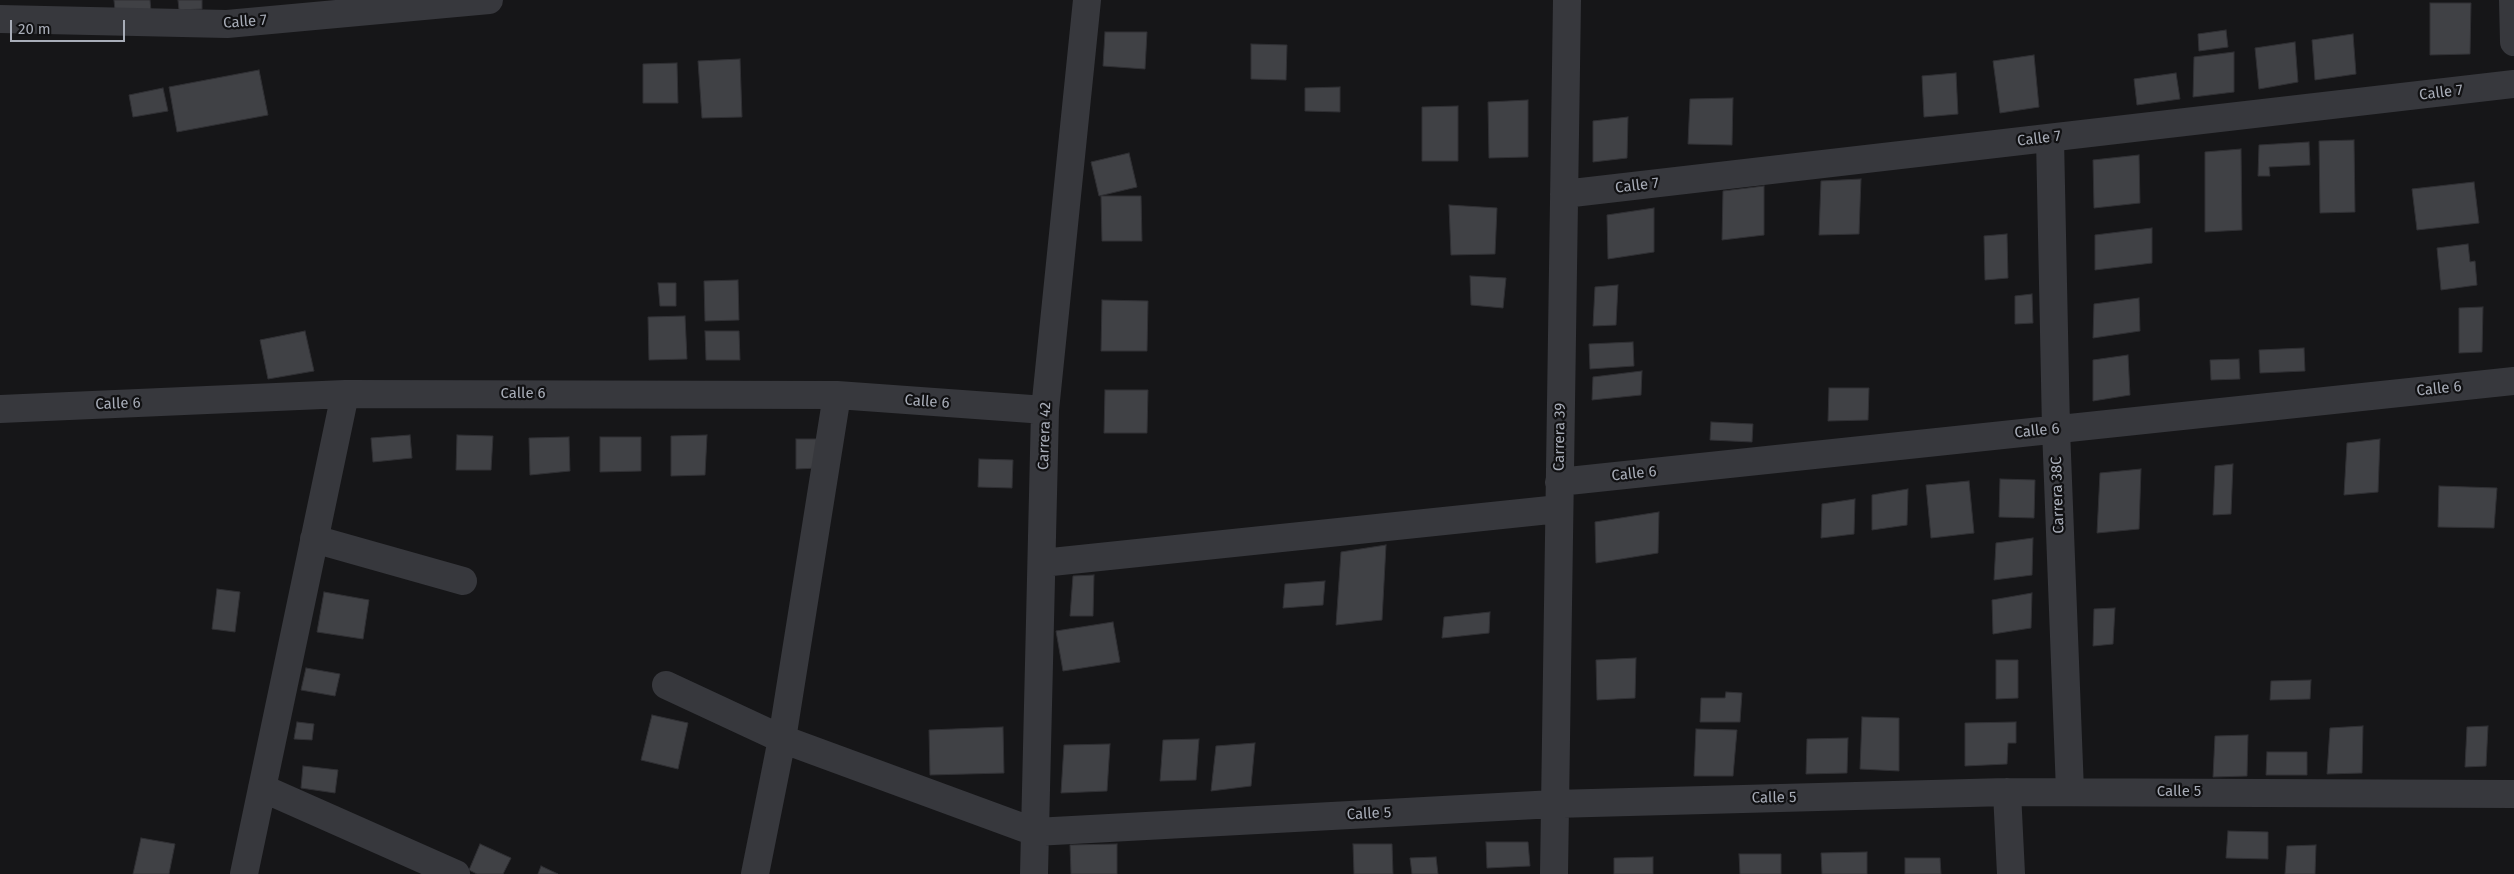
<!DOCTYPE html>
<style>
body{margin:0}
#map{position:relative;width:2514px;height:874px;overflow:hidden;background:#161618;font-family:"Fira Sans",sans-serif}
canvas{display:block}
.scale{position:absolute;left:10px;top:20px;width:115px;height:22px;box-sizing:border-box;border:2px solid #a8adb8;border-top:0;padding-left:6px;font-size:15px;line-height:18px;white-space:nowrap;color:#a8adb8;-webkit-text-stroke:4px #111113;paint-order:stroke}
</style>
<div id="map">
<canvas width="2514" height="874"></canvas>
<div class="scale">20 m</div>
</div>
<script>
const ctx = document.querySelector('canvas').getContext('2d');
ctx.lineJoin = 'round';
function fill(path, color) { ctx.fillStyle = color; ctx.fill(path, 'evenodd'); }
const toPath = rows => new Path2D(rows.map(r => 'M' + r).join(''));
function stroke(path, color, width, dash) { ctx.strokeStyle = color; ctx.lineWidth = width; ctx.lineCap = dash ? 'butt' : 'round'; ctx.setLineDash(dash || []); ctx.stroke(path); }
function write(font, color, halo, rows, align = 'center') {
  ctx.font = font + ' "Fira Sans",sans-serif'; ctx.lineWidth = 4.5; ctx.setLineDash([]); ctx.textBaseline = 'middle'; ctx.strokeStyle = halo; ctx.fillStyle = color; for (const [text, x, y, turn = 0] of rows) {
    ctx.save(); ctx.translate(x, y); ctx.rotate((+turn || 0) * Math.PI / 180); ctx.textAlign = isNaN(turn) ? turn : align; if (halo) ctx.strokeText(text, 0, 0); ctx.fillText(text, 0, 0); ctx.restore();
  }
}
const building = toPath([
 [114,0,150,0,151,11,115,11,114,0],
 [178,0,202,0,202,9,179,10,178,0],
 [2430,3,2471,3,2470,54,2430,55,2430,3],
 [2226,30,2228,47,2199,51,2198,34,2226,30],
 [1105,32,1147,32,1145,69,1103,66,1105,32],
 [2353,34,2356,74,2315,80,2312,40,2353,34],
 [2295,42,2298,82,2259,89,2255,48,2295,42],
 [1251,44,1287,45,1286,80,1251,79,1251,44],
 [2234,52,2234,92,2193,97,2194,57,2234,52],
 [2034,55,2039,107,2000,113,1993,61,2034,55],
 [740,59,742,117,702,118,698,61,740,59],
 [677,63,678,103,643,103,643,64,677,63],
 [259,70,268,115,177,132,169,87,259,70],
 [1956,73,1958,114,1924,117,1922,76,1956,73],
 [2176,73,2180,99,2137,105,2134,79,2176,73],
 [1340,87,1340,112,1305,111,1305,88,1340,87],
 [163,88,168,111,133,117,129,95,163,88],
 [1733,98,1732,145,1688,144,1690,99,1733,98],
 [1528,100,1528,157,1489,158,1488,102,1528,100],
 [1458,106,1458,161,1422,161,1422,107,1458,106],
 [1628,117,1627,158,1593,162,1593,121,1628,117],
 [2354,140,2355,212,2320,213,2319,141,2354,140],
 [2309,142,2310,165,2269,167,2270,176,2258,176,2259,145,2309,142],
 [2241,149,2242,230,2205,232,2205,152,2241,149],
 [1129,153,1137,187,1099,196,1091,162,1129,153],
 [2139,155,2140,203,2094,208,2093,160,2139,155],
 [1861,179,1859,234,1819,235,1821,181,1861,179],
 [2474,182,2479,223,2417,230,2412,189,2474,182],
 [1764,186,1764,235,1722,240,1723,191,1764,186],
 [1101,196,1141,196,1142,241,1102,241,1101,196],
 [1449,205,1497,208,1495,254,1451,255,1449,205],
 [1654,208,1654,252,1608,259,1607,215,1654,208],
 [2152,228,2152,263,2095,270,2095,235,2152,228],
 [2007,234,2008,278,1985,280,1984,236,2007,234],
 [2468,244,2470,262,2475,261,2477,285,2441,290,2437,248,2468,244],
 [1470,276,1506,278,1503,308,1471,305,1470,276],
 [738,280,739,320,705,321,704,281,738,280],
 [658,283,676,283,676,306,660,306,658,283],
 [1618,285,1616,325,1593,326,1595,287,1618,285],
 [2032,294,2033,323,2015,324,2015,296,2032,294],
 [2139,298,2140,331,2093,338,2094,304,2139,298],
 [1102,300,1148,301,1147,351,1101,351,1102,300],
 [2483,307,2482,352,2459,353,2459,308,2483,307],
 [685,316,687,359,649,360,648,317,685,316],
 [305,331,314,371,268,379,260,340,305,331],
 [705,331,739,331,740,360,706,360,705,331],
 [1633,342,1634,366,1590,369,1589,344,1633,342],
 [2304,348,2305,371,2260,373,2259,350,2304,348],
 [2128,355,2130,395,2093,401,2093,360,2128,355],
 [2239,359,2240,379,2211,380,2210,360,2239,359],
 [1642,371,1641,395,1592,400,1593,377,1642,371],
 [1829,388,1869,388,1868,420,1828,421,1829,388],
 [1105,390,1148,390,1147,433,1104,433,1105,390],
 [1711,422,1753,424,1752,442,1710,440,1711,422],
 [410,435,412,458,373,462,371,438,410,435],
 [457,435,493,436,491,470,456,470,457,435],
 [707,435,705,475,671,476,671,436,707,435],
 [569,437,570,471,530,475,529,438,569,437],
 [600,437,641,437,641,471,600,472,600,437],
 [796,439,819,439,819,468,796,469,796,439],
 [2380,439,2378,492,2344,495,2347,443,2380,439],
 [979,459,1013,460,1012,488,978,487,979,459],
 [2233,464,2231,514,2213,515,2215,466,2233,464],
 [2141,469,2139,529,2097,533,2100,473,2141,469],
 [2000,479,2035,480,2034,518,1999,517,2000,479],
 [1969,481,1974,533,1931,538,1926,485,1969,481],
 [2439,486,2497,488,2494,528,2438,527,2439,486],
 [1908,489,1907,525,1872,530,1872,495,1908,489],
 [1855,499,1854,534,1821,538,1822,504,1855,499],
 [1659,512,1658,553,1596,563,1595,522,1659,512],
 [2033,538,2032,575,1994,580,1996,543,2033,538],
 [1386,545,1382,620,1336,625,1341,552,1386,545],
 [1094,575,1093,616,1070,616,1073,576,1094,575],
 [1325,581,1323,605,1283,608,1285,584,1325,581],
 [217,589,240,592,235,632,212,629,217,589],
 [324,592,369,600,363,639,317,632,324,592],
 [2032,593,2031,628,1993,634,1992,600,2032,593],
 [2115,608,2113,644,2093,646,2094,609,2115,608],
 [1490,612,1489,633,1442,638,1444,617,1490,612],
 [1113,622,1120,662,1063,671,1056,631,1113,622],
 [1636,658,1635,698,1597,700,1596,660,1636,658],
 [1996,660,2018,660,2018,698,1996,699,1996,660],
 [306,668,340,674,335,696,301,690,306,668],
 [2311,680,2310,699,2270,700,2271,681,2311,680],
 [1726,692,1742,693,1740,722,1700,722,1701,698,1725,698,1726,692],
 [652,715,688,723,678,769,641,760,652,715],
 [1862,717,1899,718,1899,771,1860,769,1862,717],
 [297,722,314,724,312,740,294,739,297,722],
 [2016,722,2016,743,2008,743,2007,764,1965,766,1965,723,2016,722],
 [2363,726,2362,773,2327,774,2330,728,2363,726],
 [2488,726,2486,766,2465,767,2467,727,2488,726],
 [1003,727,1004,773,930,775,929,730,1003,727],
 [1696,729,1737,730,1733,776,1694,776,1696,729],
 [2248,735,2247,776,2213,777,2215,736,2248,735],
 [1848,738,1847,773,1806,774,1807,739,1848,738],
 [1199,739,1196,780,1160,781,1163,740,1199,739],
 [1255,743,1251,786,1211,791,1216,746,1255,743],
 [1110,744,1107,791,1061,793,1064,745,1110,744],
 [2267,752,2307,752,2307,775,2266,775,2267,752],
 [303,766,338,770,335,793,301,788,303,766],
 [2228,831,2268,832,2268,859,2226,858,2228,831],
 [141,838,175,844,169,874,133,874,141,838],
 [1486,842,1528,842,1530,866,1487,868,1486,842],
 [480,844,511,858,503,874,477,874,469,870,480,844],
 [1117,844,1117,874,1071,874,1070,845,1117,844],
 [1353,844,1392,844,1393,874,1354,874,1353,844],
 [2316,845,2315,874,2285,874,2287,846,2316,845],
 [1867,852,1867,874,1822,874,1821,853,1867,852],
 [1739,854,1781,854,1781,874,1740,874,1739,854],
 [1436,857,1438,874,1412,874,1410,858,1436,857],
 [1653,857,1653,874,1614,874,1614,858,1653,857],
 [1905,858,1940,858,1941,874,1905,874,1905,858],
 [541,866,558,874,538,874,541,866]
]);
const minor = toPath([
 [2513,0,2514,42],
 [0,19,227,24,489,0],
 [2050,138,2056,429,2070,791],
 [1564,194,2514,84],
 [0,409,345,394,837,395,1045,410],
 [1559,482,2514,381],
 [314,539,463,581],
 [1042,563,1559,509],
 [666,685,782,739,1035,832,1554,804,2007,792,2514,794],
 [262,788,456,874],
 [2007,792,2011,874],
 [244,874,345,394],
 [755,874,782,739,837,395],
 [1034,874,1045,410,1087,0],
 [1554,874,1567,0]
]);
const streetNames = [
 ["Calle 7",245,22,-4],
 ["Calle 7",2441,93,-7],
 ["Calle 7",2039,139,-7],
 ["Calle 7",1637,186,-7],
 ["Calle 6",2439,389,-6],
 ["Calle 6",523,394],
 ["Calle 6",927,402,4],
 ["Calle 6",118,404,-2],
 ["Calle 6",2037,431,-6],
 ["Carrera 42",1045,436,-88],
 ["Carrera 39",1560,437,-89],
 ["Calle 6",1634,474,-6],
 ["Carrera 38C",2058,495,-92],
 ["Calle 5",2179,792],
 ["Calle 5",1774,798,-1],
 ["Calle 5",1369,814,-3]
];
fill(building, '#404145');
stroke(building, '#303034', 1);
stroke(minor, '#37383d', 28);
write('15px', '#a8adb8', '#111113', streetNames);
</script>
